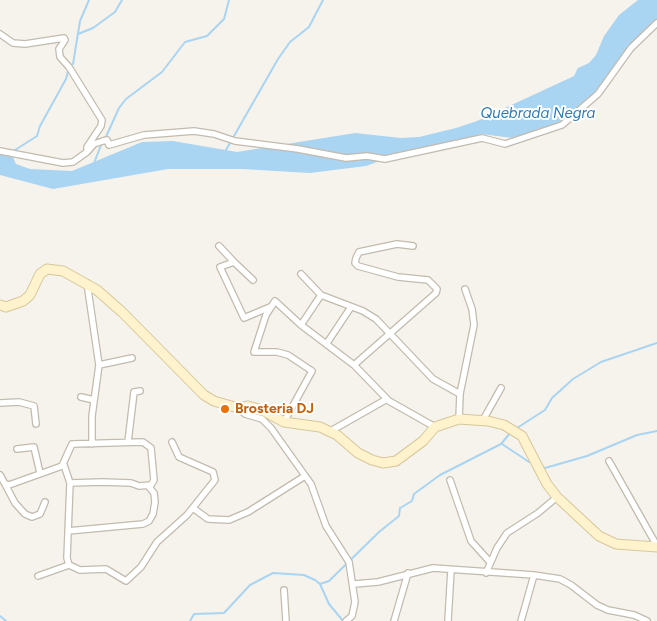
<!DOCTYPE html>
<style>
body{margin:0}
canvas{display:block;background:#f6f3ec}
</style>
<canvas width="657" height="621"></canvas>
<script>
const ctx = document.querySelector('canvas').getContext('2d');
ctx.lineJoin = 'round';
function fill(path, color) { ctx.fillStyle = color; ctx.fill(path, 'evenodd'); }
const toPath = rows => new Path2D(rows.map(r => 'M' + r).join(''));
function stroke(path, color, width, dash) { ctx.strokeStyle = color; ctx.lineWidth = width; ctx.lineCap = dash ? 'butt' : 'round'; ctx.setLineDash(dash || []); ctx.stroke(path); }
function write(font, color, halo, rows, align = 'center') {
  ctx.font = font + ' Figtree,sans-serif'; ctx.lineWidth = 4; ctx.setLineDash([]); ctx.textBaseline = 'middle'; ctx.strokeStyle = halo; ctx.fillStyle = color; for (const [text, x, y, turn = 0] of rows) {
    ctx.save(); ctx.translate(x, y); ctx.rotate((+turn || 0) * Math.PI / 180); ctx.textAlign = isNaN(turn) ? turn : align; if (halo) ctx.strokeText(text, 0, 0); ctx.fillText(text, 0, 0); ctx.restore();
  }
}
const water = toPath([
 [638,0,657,0,657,23,631,48,598,94,566,118,540,133,513,138,481,134,421,152,385,159,366,166,310,173,242,169,168,169,53,189,0,175,0,155,11,153,16,164,30,169,72,171,142,142,173,141,237,152,355,133,401,138,419,137,456,128,477,121,574,76,578,68,589,63,596,55,604,36,619,15]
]);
const stream = toPath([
 [78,34,93,28,115,12,122,0],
 [70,66,73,64,80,21,89,0],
 [105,139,119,108,126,99,162,72,185,42,207,36,224,19,229,0],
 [226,150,278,59,290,42,309,27,323,0],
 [12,152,37,136,40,126,66,79,68,71],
 [94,163,102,143],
 [517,428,545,410,552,398,573,379,601,362,657,343],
 [502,444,529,462],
 [541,467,545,468,587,456,637,435,657,431],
 [320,584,329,581,379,532,399,516,400,508,412,501,414,494,440,475,501,444,511,432],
 [0,616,6,621],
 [190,621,194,614,224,613,250,585,273,573,304,575,315,580,320,584,329,604,343,621]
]);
const street = toPath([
 [0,34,13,43,25,44,64,38,65,40,59,49,60,57,69,67,102,120,101,126,87,147,87,151],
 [0,151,63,163,73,162,87,152,94,144,103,141,107,140,109,145,144,135,194,131,214,134,235,141,298,149,346,158,367,156,385,159,482,138,505,144,562,125,598,94,631,48,657,23],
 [219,246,234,262],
 [301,274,321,295,363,311,376,319,433,379,460,394],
 [253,280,234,262,220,267,244,318,270,307],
 [87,283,99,365,92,416,92,444],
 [301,325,321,295],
 [327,343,351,307],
 [99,365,132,358],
 [354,365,436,293,437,289,428,280,398,277,358,266,355,263,356,258,359,252,397,244,413,246],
 [81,397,94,400],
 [0,403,19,402,34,406,36,424],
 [238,408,245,414,262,419,271,428,311,484,326,526,349,562,355,602,352,616,346,621],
 [459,419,460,394,474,325,472,309,465,289],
 [483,420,501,388],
 [284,422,312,371,288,355,277,352,254,352,266,315,275,301,301,325,354,365,389,401,435,427],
 [329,432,387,399],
 [128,442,134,392,140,391],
 [17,449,34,447,40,473],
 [609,461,657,546],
 [64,465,70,483,67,558,69,565,80,570,106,569,126,581,141,567,157,542,187,515,215,480,213,472,179,457,172,442],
 [0,475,5,484,9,485,62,466,72,444,143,442,151,448,154,480,151,485,139,486,131,483,102,482,70,483],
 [450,480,471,541,490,562],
 [5,484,15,503,25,514,32,517,40,514,45,502],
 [193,508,208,519,229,520,248,512,305,476],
 [68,531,143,524,149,521,153,514,155,502,154,493,148,486],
 [486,573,497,548,507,533,538,513,557,497],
 [38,576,69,565],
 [354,584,378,582,433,568,534,575,560,579,571,585,597,605,608,610,634,615,647,621],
 [284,590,286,621],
 [394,621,408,573],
 [448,621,451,570],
 [521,621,534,575]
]);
const secondary = toPath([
 [0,305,6,307,23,301,30,295,40,274,47,269,63,271,97,290,122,312,204,395,214,401,238,408,248,406,262,410,284,422,320,427,337,435,358,453,372,460,383,463,396,461,423,441,435,427,459,419,488,421,504,425,522,436,547,484,557,497,599,536,616,544,657,547]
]);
const markers = [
 [225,409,5,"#e8710a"]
];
const foodNames = [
 ["Brosteria DJ",235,409]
];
const waterNames = [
 ["Quebrada Negra",538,114]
];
fill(water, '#a9d4f2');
stroke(stream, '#a9d4f2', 2);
stroke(street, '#c2bbae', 8);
stroke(secondary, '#d6c79b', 11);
stroke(street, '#fff', 5.5);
stroke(secondary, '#fff3cd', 9);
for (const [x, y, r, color] of markers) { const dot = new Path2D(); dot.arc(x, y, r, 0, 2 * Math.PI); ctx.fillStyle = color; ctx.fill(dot); stroke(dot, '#fff', 2); }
write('bold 14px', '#c56008', '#fff', foodNames, 'left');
write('italic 15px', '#2e7ab2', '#fff', waterNames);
</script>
